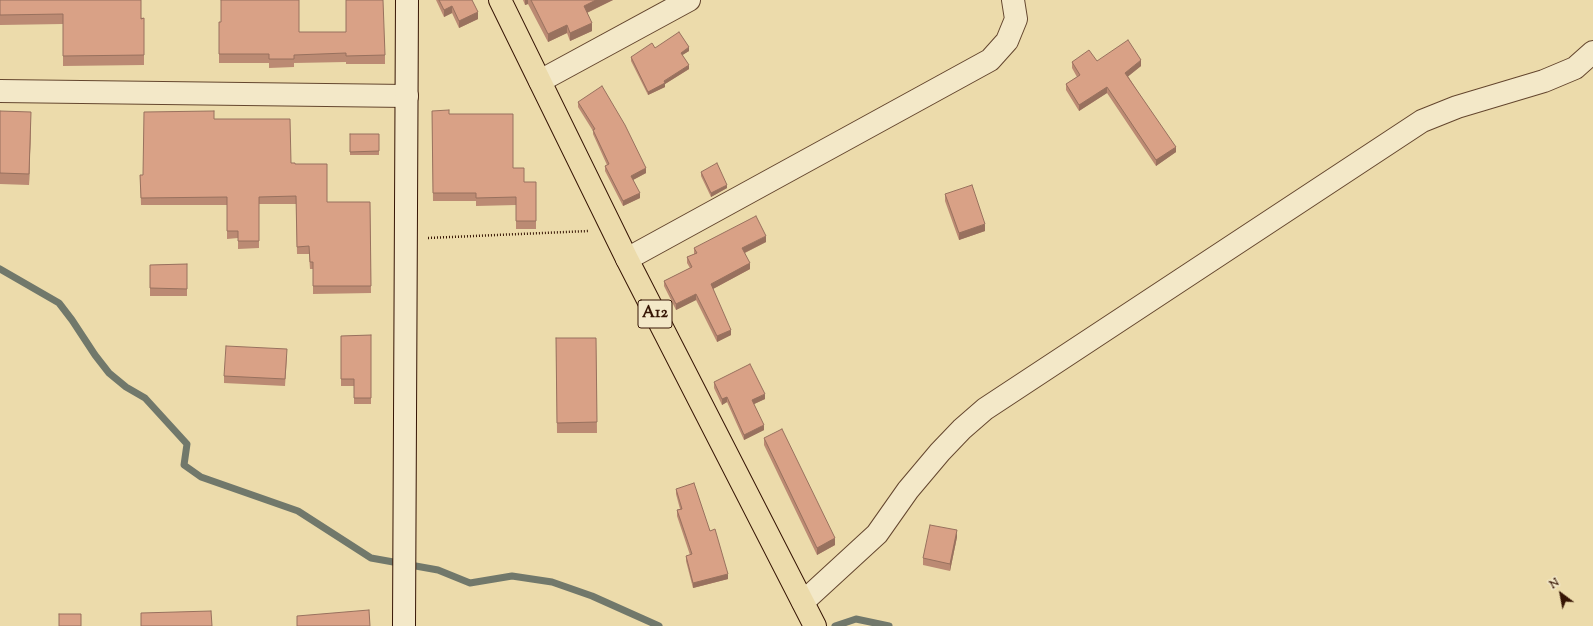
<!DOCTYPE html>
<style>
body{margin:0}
#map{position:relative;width:1593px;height:626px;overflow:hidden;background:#ecdbab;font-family:"Sorts Mill Goudy",serif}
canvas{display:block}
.north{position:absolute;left:1541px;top:574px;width:40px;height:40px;-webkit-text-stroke:3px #f3e8c8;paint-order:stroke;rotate:328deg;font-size:11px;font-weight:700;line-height:16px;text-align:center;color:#361504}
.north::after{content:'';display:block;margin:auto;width:14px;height:18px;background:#361504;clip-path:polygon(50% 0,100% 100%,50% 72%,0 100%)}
</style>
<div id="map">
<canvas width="1593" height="626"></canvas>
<div class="north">N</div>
</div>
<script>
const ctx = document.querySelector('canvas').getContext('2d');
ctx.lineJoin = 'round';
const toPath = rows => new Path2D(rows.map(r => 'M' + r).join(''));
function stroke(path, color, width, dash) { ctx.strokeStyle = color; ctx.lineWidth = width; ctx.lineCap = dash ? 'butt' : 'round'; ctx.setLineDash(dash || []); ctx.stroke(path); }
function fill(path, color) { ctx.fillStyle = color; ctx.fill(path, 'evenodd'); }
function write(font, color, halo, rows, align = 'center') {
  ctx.font = font + ' "Sorts Mill Goudy",serif'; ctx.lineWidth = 3; ctx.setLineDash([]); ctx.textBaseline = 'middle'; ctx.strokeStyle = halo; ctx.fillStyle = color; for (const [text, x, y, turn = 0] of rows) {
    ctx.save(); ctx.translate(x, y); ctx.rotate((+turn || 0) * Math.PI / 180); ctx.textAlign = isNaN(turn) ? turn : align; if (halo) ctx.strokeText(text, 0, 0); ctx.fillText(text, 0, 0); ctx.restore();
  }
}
const stream = toPath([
 [0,269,59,303,72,320,95,355,109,373,126,387,145,398,187,444,184,465,201,477,298,511,371,558,438,570,470,583,512,576,552,582,592,596,659,626],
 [835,626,856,619,889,626]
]);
const path = toPath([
 [428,238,589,231]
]);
const street = toPath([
 [540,81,689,0],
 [0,91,407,96],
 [627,259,990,60,1007,41,1016,19,1013,0],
 [803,602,877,534,908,490,940,452,962,429,985,409,1422,121,1457,107,1544,81,1575,68,1593,52]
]);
const secondary = toPath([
 [404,626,407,0]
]);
const primary = toPath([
 [500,0,627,259,815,626]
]);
const wall = toPath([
 [0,0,144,18,144,65,63,66,63,24,0,25],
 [436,0,472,0,478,19,459,28,452,13,444,17],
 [523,0,613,0,587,13,592,31,570,41,567,33,548,42,528,4,525,5],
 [219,22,299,32,385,55,385,64,346,64,346,62,294,63,294,67,269,68,269,63,219,63],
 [655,48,689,51,682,55,689,69,665,84,665,87,648,95,631,61,631,57],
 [1097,61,1141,66,1128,76,1176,152,1156,166,1107,93,1079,111,1066,90,1066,84,1077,77,1072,68,1072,62],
 [578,102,646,173,633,180,640,198,623,206,605,171,605,166,607,165,593,134,593,131,578,107],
 [0,111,31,123,29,185,0,184],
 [432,111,449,114,513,168,524,182,536,182,536,229,516,229,516,205,476,206,476,201,433,201],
 [214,119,291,163,295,164,327,202,370,202,371,293,313,294,313,269,310,269,309,254,297,254,296,204,259,204,259,248,238,249,238,238,227,239,227,205,141,205,140,175,143,175],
 [350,134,379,134,379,155,350,155],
 [701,172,727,188,711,197,701,176],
 [945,194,985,231,959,240,945,201],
 [766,242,745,253,750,269,713,289,731,335,717,342,696,300,676,310,664,286,664,281,690,268,687,263,687,257,694,254,694,248],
 [187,264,187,296,150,296,150,265],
 [371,335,371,404,354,404,354,386,341,386,341,336],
 [556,338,596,338,597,433,557,433],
 [287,356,285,386,224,383,224,376],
 [714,382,765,399,754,404,764,430,744,440,727,402,722,405,714,388],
 [764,438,835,545,817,555,764,445],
 [676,489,710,531,728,579,693,588,686,561,686,556,690,555,677,516,677,510,680,509,676,494],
 [957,537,950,571,923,565,923,558]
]);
const shadedWall = toPath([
 [525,0,528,0,528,4,525,5],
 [596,0,613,0,584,14,584,6],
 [452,6,452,13,444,17,444,10],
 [478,12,478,19,459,28,459,21],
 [592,23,592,31,570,41,570,33],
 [567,25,567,33,548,42,548,34],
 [689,47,689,51,681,56,681,53],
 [1141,60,1141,66,1125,79,1125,73],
 [689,65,689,69,665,84,665,87,648,95,648,92],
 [1107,87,1107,93,1079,111,1079,105],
 [31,112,31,123,29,185,29,174],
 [1176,147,1176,152,1156,166,1156,160],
 [646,168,646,173,631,181,631,176],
 [727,185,727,188,711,197,711,193],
 [640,193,640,198,623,206,623,201],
 [985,224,985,231,959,240,959,233],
 [766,236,766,242,742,254,742,248],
 [750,263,750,269,711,290,711,284],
 [696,294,696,300,676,310,676,304],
 [731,330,731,335,717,342,717,336],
 [765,394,765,399,752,405,752,400],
 [727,397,727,402,722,405,722,399],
 [764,425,764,430,744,440,744,435],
 [957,530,957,537,950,571,950,564],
 [835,538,835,545,817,555,817,548],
 [728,574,728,579,693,588,693,583]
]);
const building = toPath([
 [0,0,141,0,141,19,144,18,144,55,63,56,63,14,0,15,0,0],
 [221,0,299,0,299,32,346,32,346,0,383,0,385,55,346,56,346,53,294,55,294,59,269,59,269,54,219,54,219,22,221,22,221,0],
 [439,0,472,0,478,12,459,21,452,6,444,10,439,0],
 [531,0,596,0,584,6,592,23,570,33,567,25,548,34,531,0],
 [679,32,689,47,681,53,689,65,664,81,665,83,648,92,631,57,652,43,655,48,679,32],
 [1128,40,1141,60,1125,73,1176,147,1156,160,1107,87,1079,105,1066,84,1080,75,1072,62,1089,50,1097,61,1128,40],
 [602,86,625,125,646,168,631,176,640,193,623,201,605,166,609,164,593,130,595,129,578,102,602,86],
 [449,110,449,114,513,114,513,168,524,168,524,182,536,182,536,221,516,221,516,197,476,198,476,193,433,193,432,111,449,110],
 [0,111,31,112,29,174,0,173,0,111],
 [214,111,214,119,290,119,291,163,295,163,295,164,327,164,327,202,370,202,371,286,313,286,313,262,310,262,309,246,297,247,296,196,259,197,259,241,238,241,238,231,227,231,227,197,141,198,140,175,143,175,144,112,214,111],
 [350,134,379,134,379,151,350,152,350,134],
 [717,163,727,185,711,193,701,172,717,163],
 [972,185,985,224,959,233,945,194,972,185],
 [756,216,766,236,742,248,750,263,711,284,731,330,717,336,696,294,676,304,664,281,692,267,687,257,697,253,694,248,756,216],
 [187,264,187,289,150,288,150,265,187,264],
 [371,335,371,398,354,398,354,379,341,379,341,336,371,335],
 [556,338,596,338,597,422,557,423,556,338],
 [226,346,287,349,285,379,224,376,226,346],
 [750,364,765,394,752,400,764,425,744,435,727,397,722,399,714,382,750,364],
 [782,429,835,538,817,548,764,438,782,429],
 [694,483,710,531,715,529,728,574,693,583,686,556,692,554,677,510,682,509,676,489,694,483],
 [930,525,957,530,950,564,923,558,930,525],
 [369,610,370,626,297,626,297,616,369,610],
 [211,611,212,626,141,626,141,613,211,611],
 [59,614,81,614,81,626,59,626,59,614]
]);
const shields = [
 [655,314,34]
];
const shieldNames = [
 ["A12",655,314]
];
stroke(stream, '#71786b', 7);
stroke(street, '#64462e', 24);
stroke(secondary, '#361504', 24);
stroke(primary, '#361504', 24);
stroke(path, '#361504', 2.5, [1, 2]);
stroke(street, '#f3e8c8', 22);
stroke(secondary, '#f3e8c8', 22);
stroke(primary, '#ecdbab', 22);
fill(wall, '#bb8a73');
fill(shadedWall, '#98715e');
fill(building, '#d9a186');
stroke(building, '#98715e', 1);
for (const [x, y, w] of shields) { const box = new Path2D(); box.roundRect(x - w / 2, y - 14, w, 28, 3); ctx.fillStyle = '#f3e8c8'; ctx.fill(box); stroke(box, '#361504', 1); }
write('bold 16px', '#361504', null, shieldNames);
</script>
